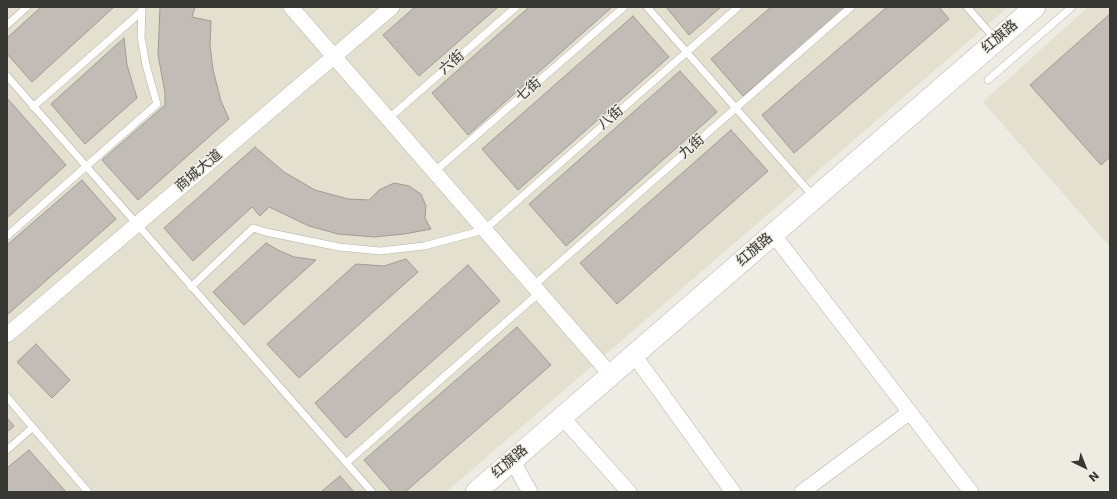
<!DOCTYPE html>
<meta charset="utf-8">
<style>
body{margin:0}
#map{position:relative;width:1117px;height:499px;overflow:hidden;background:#edebe2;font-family:"DejaVu Sans",sans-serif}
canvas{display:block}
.frame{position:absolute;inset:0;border:8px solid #373733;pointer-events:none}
.north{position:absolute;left:1065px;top:447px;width:40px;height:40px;-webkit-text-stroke:3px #edebe2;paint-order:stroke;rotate:137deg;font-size:11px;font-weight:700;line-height:16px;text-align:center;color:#373733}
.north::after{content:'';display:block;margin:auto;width:14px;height:18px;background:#373733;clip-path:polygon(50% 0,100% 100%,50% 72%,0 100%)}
</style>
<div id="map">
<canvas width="1117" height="499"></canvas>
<div class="frame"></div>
<div class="north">N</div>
</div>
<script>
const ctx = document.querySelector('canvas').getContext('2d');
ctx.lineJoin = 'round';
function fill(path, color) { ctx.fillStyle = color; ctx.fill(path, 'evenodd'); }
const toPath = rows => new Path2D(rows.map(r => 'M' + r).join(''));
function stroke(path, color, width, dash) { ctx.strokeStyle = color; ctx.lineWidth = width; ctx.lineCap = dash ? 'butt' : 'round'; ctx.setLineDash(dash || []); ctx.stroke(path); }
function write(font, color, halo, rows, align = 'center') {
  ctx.font = font + ' "DejaVu Sans","Noto Sans SC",sans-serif'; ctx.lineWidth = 3; ctx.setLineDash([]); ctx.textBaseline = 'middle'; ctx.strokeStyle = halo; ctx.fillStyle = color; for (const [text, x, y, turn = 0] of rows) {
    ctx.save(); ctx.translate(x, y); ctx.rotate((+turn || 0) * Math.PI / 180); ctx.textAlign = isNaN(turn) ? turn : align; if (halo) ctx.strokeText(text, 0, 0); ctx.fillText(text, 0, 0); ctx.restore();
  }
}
const built = toPath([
 [7,7,1008,7,446,492,7,492],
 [1088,7,1110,7,1110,247,983,102]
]);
const building = toPath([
 [41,7,114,7,32,82,7,54,7,38,41,7],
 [160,7,206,7,195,7,192,17,211,21,210,45,213,70,221,101,229,119,138,200,102,160,165,105,165,93,158,55,160,7],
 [415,7,498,7,419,76,383,35,415,7],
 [529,7,612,7,468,135,432,93,529,7],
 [666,7,721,7,689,35,666,7],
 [771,7,847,7,743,96,711,59,771,7],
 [887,7,939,7,949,19,794,153,762,115,887,7],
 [1110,14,1110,157,1101,165,1030,85,1110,14],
 [633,16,669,57,518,190,482,149,633,16],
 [124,38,127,65,137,98,85,144,51,104,124,38],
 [680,71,717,112,566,246,529,204,680,71],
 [7,98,66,165,7,218,7,98],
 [731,130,768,171,617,304,580,263,731,130],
 [255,147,284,172,315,190,348,199,369,200,379,190,394,183,409,186,421,194,426,206,425,218,431,229,404,234,374,237,338,234,309,226,269,207,260,216,252,207,193,261,164,228,255,147],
 [82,180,116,219,7,315,7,245,82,180],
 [266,243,278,250,294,257,316,260,244,325,213,292,266,243],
 [406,259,418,272,299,378,267,344,356,264,384,266,406,259],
 [468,265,500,301,346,438,315,403,468,265],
 [517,327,551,365,405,492,392,492,364,460,517,327],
 [36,344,70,380,52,398,17,362,36,344],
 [7,418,14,426,7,432,7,418],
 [29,450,66,492,7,492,7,468,29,450],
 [340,476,354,492,321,492,340,476]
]);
const lane = toPath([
 [647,7,813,196],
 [967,7,995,39],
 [7,25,27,7],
 [7,76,372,492],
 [988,80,1072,7],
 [33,107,141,12],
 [388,119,516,7],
 [434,172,624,7],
 [7,236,157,104,146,65,141,37,142,7],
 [533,286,851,7],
 [191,287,253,228,266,232,339,247,380,251,424,246,484,230,738,7],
 [7,397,88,492],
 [7,450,33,427],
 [346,463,539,293]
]);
const street = toPath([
 [291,7,611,375],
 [773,234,971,492],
 [7,335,392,7],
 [634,355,733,492],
 [562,417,629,492],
 [512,460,530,492],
 [802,492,910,412]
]);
const secondary = toPath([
 [476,492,1035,7]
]);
const streetNames = [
 ["红旗路",1000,37,-41],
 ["六街",452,63,-41],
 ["七街",529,90,-41],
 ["八街",611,118,-41],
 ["九街",692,147,-41],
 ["商城大道",199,171,-40],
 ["红旗路",755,250,-41],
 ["红旗路",510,462,-41]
];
fill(built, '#e3e0d0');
fill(building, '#c1bcb5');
stroke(building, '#a19b94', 1);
stroke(lane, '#b3b1a8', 8);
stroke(street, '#b3b1a8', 16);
stroke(secondary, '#b3b1a8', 22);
stroke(lane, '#fff', 7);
stroke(street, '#fff', 15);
stroke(secondary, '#fff', 21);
write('14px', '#373733', '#edebe2', streetNames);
</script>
